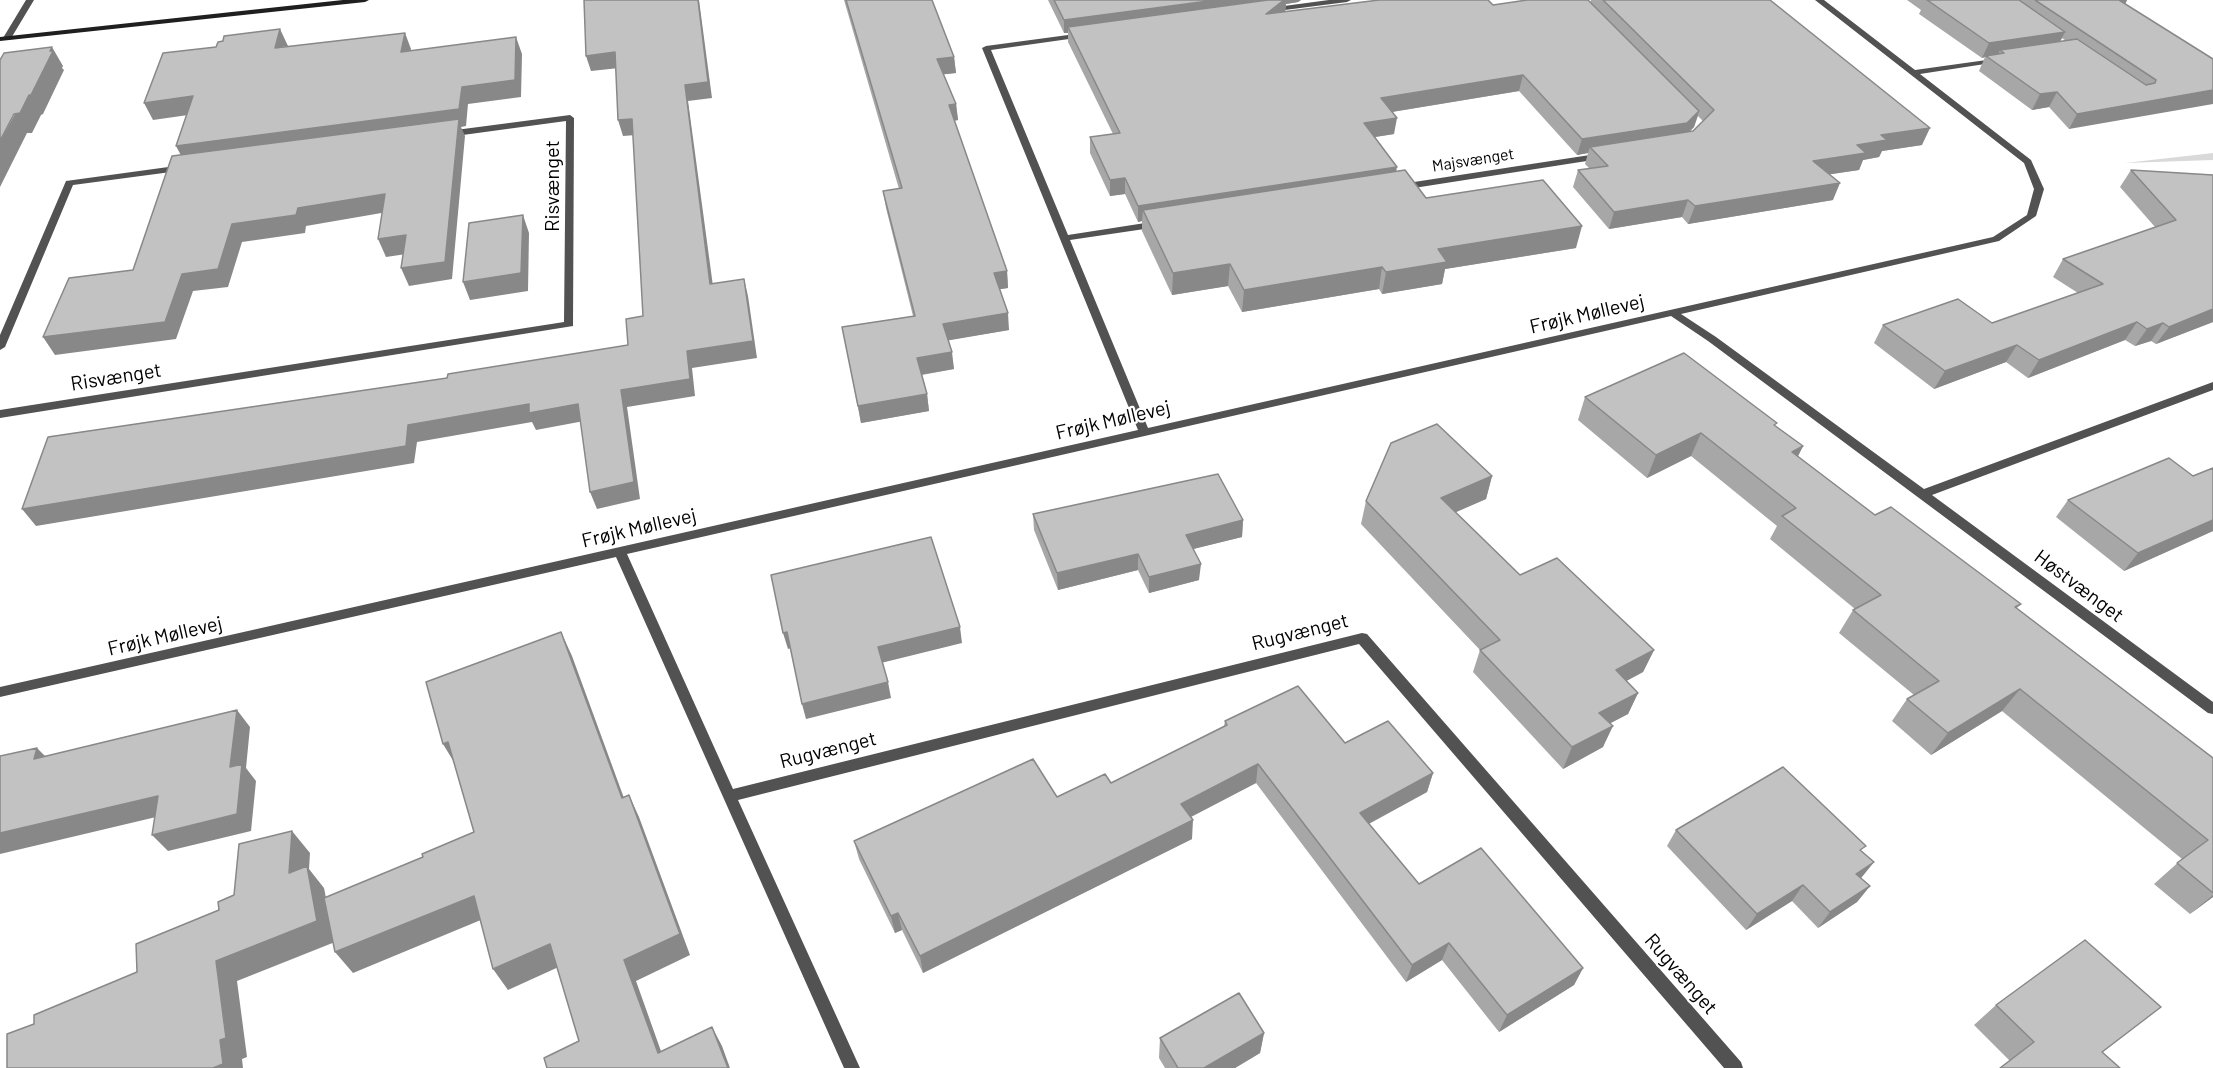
<!DOCTYPE html>
<meta charset="utf-8">
<style>
body{margin:0}
canvas{display:block;background:#fff}
</style>
<canvas width="2213" height="1068"></canvas>
<script>
const ctx = document.querySelector('canvas').getContext('2d');
ctx.lineJoin = 'round';
function fill(path, color) { ctx.fillStyle = color; ctx.fill(path, 'evenodd'); }
const toPath = rows => new Path2D(rows.map(r => 'M' + r).join(''));
function stroke(path, color, width, dash) { ctx.strokeStyle = color; ctx.lineWidth = width; ctx.lineCap = dash ? 'butt' : 'round'; ctx.setLineDash(dash || []); ctx.stroke(path); }
function write(font, color, halo, rows, align = 'center') {
  ctx.font = font + ' Barlow,sans-serif'; ctx.lineWidth = 4.5; ctx.setLineDash([]); ctx.textBaseline = 'middle'; ctx.strokeStyle = halo; ctx.fillStyle = color; for (const [text, x, y, turn = 0] of rows) {
    ctx.save(); ctx.translate(x, y); ctx.rotate((+turn || 0) * Math.PI / 180); ctx.textAlign = isNaN(turn) ? turn : align; if (halo) ctx.strokeText(text, 0, 0); ctx.fillText(text, 0, 0); ctx.restore();
  }
}
const green = toPath([
 [2213,153,2213,160,2125,163]
]);
const street = toPath([
 [26,0,34,0,10,40,4,40,3,38,26,0],
 [1329,0,1351,0,1347,2,1269,12,1265,10,1269,8,1329,0],
 [1815,0,1824,0,1915,70,2001,58,2002,60,1998,62,1920,74,2031,160,2044,189,2036,216,1999,241,1681,314,1716,337,1924,489,2213,382,2213,390,1932,495,2213,702,2213,714,2208,713,1708,341,1671,316,627,554,733,789,1362,633,1367,634,1741,1062,1743,1068,1724,1068,1359,644,738,800,860,1068,844,1068,616,557,0,697,0,687,1138,430,982,48,986,46,1083,33,1087,35,1083,37,991,50,1068,235,1158,221,1163,224,1158,227,1070,240,1148,428,1993,237,2027,215,2034,189,2024,163,1815,0],
 [570,115,574,118,573,326,0,418,0,410,564,322,566,121,448,137,444,134,448,131,570,115],
 [1603,153,1607,156,1606,158,1401,190,1396,187,1401,184,1603,153],
 [183,165,186,166,186,170,73,185,5,347,0,350,0,335,66,181,183,165]
]);
const secondary = toPath([
 [343,0,369,0,365,2,0,41,0,37,343,0]
]);
const wall = toPath([
 [844,0,932,0,954,57,956,73,943,74,956,104,958,120,954,121,1007,271,1008,288,999,289,1009,330,948,340,954,369,922,375,927,394,929,411,861,423,842,327,913,316,886,208,883,191,899,189],
 [1048,0,1301,0,1298,2,1286,4,1285,12,1493,5,1590,3,1591,0,1770,0,1922,145,1882,151,1879,157,1863,160,1859,170,1830,174,1833,200,1688,224,1682,217,1609,229,1573,187,1578,170,1590,169,1585,164,1588,153,1577,155,1519,91,1392,112,1394,134,1375,137,1396,172,1426,198,1576,248,1445,269,1442,284,1382,294,1379,289,1242,312,1228,286,1172,295,1142,231,1142,221,1138,222,1125,194,1110,196,1090,153,1090,137,1113,134,1068,42,1068,33,1064,33],
 [1698,116,1703,121,1693,131,1689,132,1694,127],
 [1907,0,2127,0,2125,4,2213,59,2069,129,2049,107,2032,110,1979,71,1985,57,1982,58,1919,14,1921,10],
 [2062,38,2066,41,2060,42],
 [2131,170,2213,175,2213,322,2156,344,2151,341,2135,346,2125,340,2028,378,2006,362,1934,389,1874,343,1883,325,1992,323,2078,293,2053,277,2063,259,2155,227,2120,187],
 [1585,397,1776,426,1803,446,1798,456,1875,515,2021,604,2017,608,2213,758,2213,897,2190,914,2154,884,2182,859,2002,711,1931,755,1892,721,1907,699,1914,695,1839,633,1853,610,1855,609,1770,539,1777,526,1691,456,1647,478,1578,420],
 [2213,468,2213,531,2124,571,2056,517,2068,500,2193,476],
 [1492,476,1486,499,1455,512,1520,575,1654,650,1643,672,1626,681,1638,693,1628,714,1610,723,1603,747,1563,769,1473,672,1480,650,1361,524,1366,501],
 [1033,514,1243,520,1242,537,1193,549,1199,580,1149,593,1138,570,1058,590,1034,530],
 [1225,721,1345,743,1433,773,1427,792,1369,824,1419,884,1583,968,1574,985,1499,1032,1442,960,1406,982,1256,783,1191,817,1192,839,923,973,902,930,895,933,859,859,854,841,1057,797,1111,783,1224,726],
 [1676,830,1862,851,1874,862,1861,878,1870,886,1857,902,1818,928,1792,901,1746,930,1667,846],
 [1996,1005,2161,1007,2103,1052,2010,1061,1974,1025],
 [1264,1033,1260,1053,1235,1068,1165,1068,1159,1058,1160,1038]
]);
const shadedWall = toPath([
 [698,0,699,0,712,98,688,101,715,301,710,284,685,85],
 [1216,0,1301,0,1298,2,1286,4,1285,13,1068,27,1068,33,1064,33,1064,20],
 [2116,0,2127,0,2121,12],
 [280,29,288,46,275,48],
 [2065,32,2057,47,2004,53,2000,50,1998,55,1986,56,1985,57,1982,58,1989,43],
 [405,33,411,49,408,68,401,52],
 [516,37,522,54,521,97,468,104,466,126,461,127,465,136,452,279,409,286,401,268,458,127,185,163,176,146,462,87],
 [52,47,63,66,62,68,64,70,43,114,41,115,32,133,27,133,0,187,0,141],
 [615,52,619,68,591,71,586,56],
 [954,57,956,73,938,75,937,59],
 [1523,75,1519,91,1379,114,1381,98],
 [2213,90,2213,104,2069,129,2077,114],
 [2057,92,2049,107,2032,110,2040,94],
 [193,96,202,113,153,120,144,103],
 [956,104,958,120,950,121,949,105],
 [1699,111,1694,127,1682,139,1590,147,1588,153,1577,155,1582,139],
 [1397,118,1394,134,1362,139,1364,123],
 [632,119,636,135,623,136,618,120],
 [1930,128,1922,145,1882,151,1879,157,1863,160,1859,170,1806,178,1813,161,1881,135],
 [1397,167,1394,183,1143,210,1142,221,1138,222,1138,206],
 [1125,178,1125,194,1110,196,1110,180],
 [1840,183,1833,200,1688,224,1695,206],
 [385,194,393,211,306,226,305,233,242,242,228,287,193,291,176,339,55,355,43,337,232,224,298,208],
 [1688,200,1682,217,1609,229,1614,212],
 [523,215,529,233,528,291,470,300,463,282],
 [1582,226,1576,248,1445,269,1442,284,1382,294,1386,272,1438,249],
 [406,235,413,253,386,257,378,239],
 [1230,264,1228,286,1172,295,1173,273],
 [1382,267,1379,289,1242,312,1244,290],
 [1007,271,1008,288,995,290,994,273],
 [744,279,748,296,757,358,692,368,695,396,627,407,640,499,597,509,590,492,621,390,687,351],
 [2213,309,2213,322,2156,344,2169,327],
 [1008,313,1009,330,945,341,943,324],
 [2137,322,2125,340,2028,378,2039,360],
 [2163,323,2151,341,2135,346,2147,329],
 [2017,345,2006,362,1934,389,1945,371],
 [952,352,954,369,919,375,917,358],
 [927,394,929,411,861,423,858,406],
 [529,404,578,404,584,421,536,430,532,422,417,442,414,463,36,526,22,509,408,425],
 [1701,433,1691,456,1647,478,1656,455],
 [1803,446,1791,470,1792,452],
 [1492,476,1486,499,1436,521,1441,498],
 [1243,520,1242,537,1185,551,1186,535],
 [2213,520,2213,531,2124,571,2138,553],
 [1138,554,1138,570,1058,590,1057,573],
 [1201,564,1199,580,1149,593,1149,577],
 [960,627,962,643,881,663,878,647],
 [561,632,572,656,632,820,622,798],
 [787,632,791,648,788,649,783,633],
 [1654,650,1643,672,1606,692,1616,670],
 [888,682,891,698,806,719,802,704],
 [2020,689,2002,711,1931,755,1948,733],
 [1638,693,1628,714,1590,734,1599,713],
 [237,710,250,727,246,768,256,781,251,831,168,851,152,835,230,767],
 [1613,726,1603,747,1563,769,1572,747],
 [448,742,457,767,443,744],
 [37,748,54,765,34,759],
 [1258,764,1256,783,1179,823,1181,804],
 [1433,773,1427,792,1355,831,1360,813],
 [629,795,639,817,690,955,636,981,667,1068,658,1053,624,960],
 [158,796,173,813,0,854,0,833],
 [1193,820,1192,839,923,973,920,956],
 [292,831,310,853,309,869,324,888,335,942,237,981,247,1057,242,1059,243,1068,213,1068,220,1040,216,961,289,873],
 [1874,862,1861,878,1856,874],
 [1803,885,1792,901,1746,930,1757,914],
 [1870,886,1857,902,1818,928,1830,912],
 [2213,895,2213,897,2190,914],
 [474,896,488,917,353,973,335,952],
 [898,913,902,930,895,933,891,916],
 [1449,943,1442,960,1406,982,1412,965],
 [550,944,563,965,508,990,493,969],
 [1583,968,1574,985,1499,1032,1507,1015],
 [712,1027,722,1046,730,1068,728,1068],
 [1264,1033,1260,1053,1235,1068,1204,1068]
]);
const building = toPath([
 [584,0,698,0,708,82,685,85,710,284,744,279,753,341,687,351,690,379,621,390,634,482,590,492,578,404,529,413,529,404,408,425,406,446,22,509,48,437,447,378,448,374,628,345,626,319,643,316,632,119,618,120,615,52,586,56,584,0],
 [846,0,932,0,954,57,937,59,956,104,949,105,1007,271,994,273,1008,313,943,324,952,352,917,358,927,394,858,406,842,327,915,316,883,191,902,188,846,0],
 [1054,0,1216,0,1064,20,1054,0],
 [1268,0,1284,0,1266,14,1379,0,1488,0,1493,5,1527,0,1588,0,1699,111,1687,123,1582,139,1523,75,1381,98,1397,118,1364,123,1397,167,1138,206,1125,178,1110,180,1090,137,1120,133,1068,27,1268,0],
 [1603,0,1770,0,1930,128,1881,135,1887,140,1857,145,1866,153,1813,161,1840,183,1695,206,1688,200,1614,212,1578,170,1608,166,1590,147,1693,131,1714,110,1603,0],
 [1927,0,2019,0,2065,32,1989,43,1927,0],
 [2035,0,2119,0,2213,59,2213,90,2077,114,2057,92,2040,94,1986,56,2004,53,2000,50,2077,39,2146,85,2155,83,2156,80,2035,0],
 [280,29,275,48,405,33,401,52,516,37,515,80,462,87,459,109,176,146,193,96,144,103,163,53,216,47,218,42,223,41,224,36,280,29],
 [52,47,50,51,53,51,31,95,29,95,20,113,14,114,0,141,0,60,4,53,52,47],
 [459,119,445,262,401,268,406,235,378,239,385,194,298,208,296,215,232,224,218,269,182,274,165,322,43,337,69,278,133,270,172,156,459,119],
 [1405,170,1426,198,1543,180,1582,226,1438,249,1447,262,1386,272,1382,267,1244,290,1230,264,1173,273,1143,210,1405,170],
 [2131,170,2213,175,2213,309,2169,327,2163,323,2147,329,2137,322,2039,360,2017,345,1945,371,1883,325,1958,299,1992,323,2103,284,2063,259,2176,220,2131,170],
 [523,215,521,273,463,282,469,223,523,215],
 [1684,353,1777,423,1774,425,1803,446,1792,452,1875,515,1891,507,2021,604,2015,607,2213,758,2213,893,2177,863,2208,840,2020,689,1948,733,1907,699,1939,681,1853,610,1881,595,1782,516,1796,508,1701,433,1656,455,1585,397,1684,353],
 [1437,424,1492,476,1441,498,1520,575,1557,558,1654,650,1616,670,1638,693,1599,713,1613,726,1572,747,1480,650,1500,640,1366,501,1391,443,1437,424],
 [2169,458,2193,476,2213,468,2213,520,2138,553,2068,500,2169,458],
 [1218,474,1243,520,1186,535,1201,564,1149,577,1138,554,1057,573,1033,514,1218,474],
 [931,537,960,627,878,647,888,682,802,704,787,632,783,633,771,575,931,537],
 [561,632,622,798,629,795,680,934,624,960,658,1053,712,1027,728,1068,547,1068,544,1058,579,1041,550,944,493,969,474,896,335,952,324,898,423,857,422,854,474,832,448,742,443,744,426,682,561,632],
 [1298,686,1345,743,1388,721,1433,773,1360,813,1419,884,1481,848,1583,968,1507,1015,1449,943,1412,965,1258,764,1181,804,1193,820,920,956,898,913,891,916,854,841,1033,759,1057,797,1105,774,1111,783,1227,725,1225,721,1298,686],
 [237,710,230,767,242,764,237,814,152,835,158,796,0,833,0,756,37,748,34,759,237,710],
 [1783,767,1866,846,1860,850,1874,862,1856,874,1870,886,1830,912,1803,885,1757,914,1676,830,1783,767],
 [292,831,289,873,307,866,317,921,216,961,226,1038,220,1040,223,1064,213,1068,7,1068,7,1034,34,1024,34,1015,137,972,136,944,219,910,218,902,234,895,239,844,292,831],
 [2085,940,2161,1007,2102,1052,2120,1068,2000,1068,2034,1042,1996,1005,2085,940],
 [1239,993,1264,1033,1204,1068,1178,1068,1160,1038,1239,993]
]);
const farStreetnames = [
 ["Majsvænget",1473,160,-9]
];
const streetNames = [
 ["Risvænget",552,186,-90],
 ["Frøjk Møllevej",1587,314,-13],
 ["Risvænget",116,377,-9],
 ["Frøjk Møllevej",1113,420,-13],
 ["Frøjk Møllevej",639,528,-13],
 ["Høstvænget",2079,586,37],
 ["Rugvænget",1300,632,-14],
 ["Frøjk Møllevej",165,636,-13],
 ["Rugvænget",828,750,-14],
 ["Rugvænget",1681,974,49]
];
fill(green, '#d9d9d9');
fill(street, '#525252');
fill(secondary, '#1f1f1f');
fill(wall, '#a7a7a7');
fill(shadedWall, '#888');
fill(building, '#c2c2c2');
stroke(building, '#888', 1.5);
write('16px', '#000', '#fff', farStreetnames);
write('20px', '#000', '#fff', streetNames);
</script>
